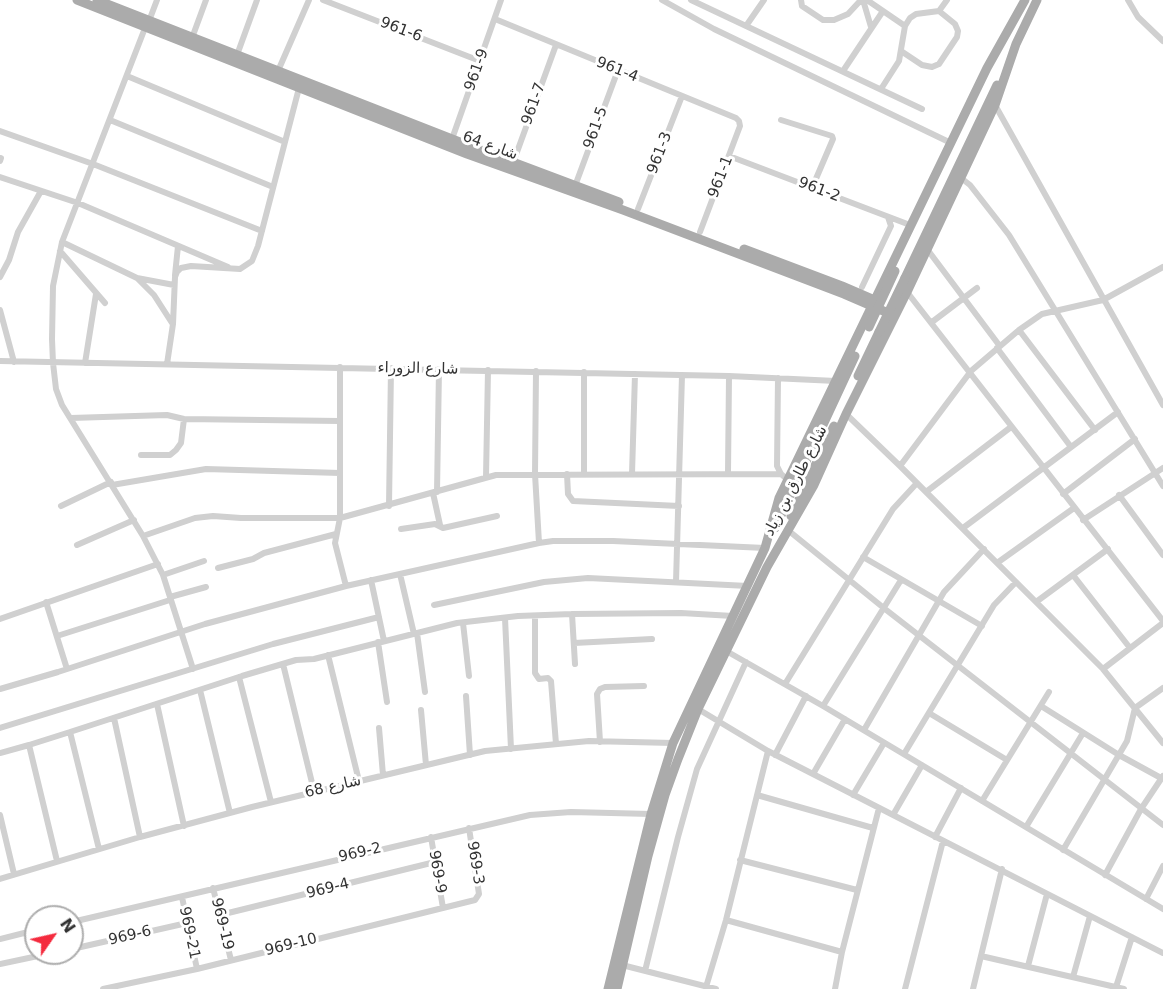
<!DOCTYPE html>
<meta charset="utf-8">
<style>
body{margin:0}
#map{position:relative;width:1163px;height:989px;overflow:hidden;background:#fff;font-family:"DejaVu Sans",sans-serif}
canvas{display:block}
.north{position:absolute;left:24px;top:905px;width:60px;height:60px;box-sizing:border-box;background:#fff;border:2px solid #adadad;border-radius:50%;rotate:56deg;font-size:16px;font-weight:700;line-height:24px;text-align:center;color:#333}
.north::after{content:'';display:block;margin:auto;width:21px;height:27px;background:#f42b3e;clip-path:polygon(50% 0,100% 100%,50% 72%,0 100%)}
</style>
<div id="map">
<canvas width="1163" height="989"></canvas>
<div class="north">N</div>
</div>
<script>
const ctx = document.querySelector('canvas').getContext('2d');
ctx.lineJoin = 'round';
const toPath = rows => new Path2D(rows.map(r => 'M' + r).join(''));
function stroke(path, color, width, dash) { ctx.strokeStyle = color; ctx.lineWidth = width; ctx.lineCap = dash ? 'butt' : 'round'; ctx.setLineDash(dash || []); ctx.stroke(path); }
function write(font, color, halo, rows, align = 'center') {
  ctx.font = font + ' "DejaVu Sans",Vazirmatn,sans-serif'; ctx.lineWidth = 6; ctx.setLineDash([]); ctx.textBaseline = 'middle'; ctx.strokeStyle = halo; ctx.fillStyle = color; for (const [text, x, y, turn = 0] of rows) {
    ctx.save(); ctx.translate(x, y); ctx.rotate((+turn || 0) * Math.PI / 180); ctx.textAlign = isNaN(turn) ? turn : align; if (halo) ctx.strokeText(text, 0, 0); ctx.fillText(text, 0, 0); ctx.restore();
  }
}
const street = toPath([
 [323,0,480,61],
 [662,0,714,29,951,143],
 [691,0,922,109],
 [801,0,802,6,823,20,834,20,848,14,861,0],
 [863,0,871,27],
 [867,0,905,26],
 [1128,0,1138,17,1163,41],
 [495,19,736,118,739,121,740,126,700,232],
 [149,21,157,0],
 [746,26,764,0],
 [145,28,62,242,53,286,52,339,53,363,56,389,62,405,143,536,163,575,193,669],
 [192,38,206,0],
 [901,51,922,65,932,67,939,64,957,37,958,31,955,24,939,11],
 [237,55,257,0],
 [278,71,309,0],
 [843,71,883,11],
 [127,76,285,142],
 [881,89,899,61,905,26,910,18,916,14,939,11,947,0],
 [995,105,1163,405],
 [110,120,273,187],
 [781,120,832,136,833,139,812,188],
 [0,131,93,164,262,231],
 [452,139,501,0],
 [729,156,910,225],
 [0,161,1,158],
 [513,163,556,45],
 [0,177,78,203,228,267],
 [961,178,970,185,1009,235,1163,486],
 [575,186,618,70],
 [638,209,682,96],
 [62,242,137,278,154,295,172,323],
 [927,249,999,345],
 [60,251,105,303],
 [175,275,178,246],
 [0,277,9,260,18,232,41,191],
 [137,278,174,285],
 [862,287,891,226,888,217],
 [907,292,1163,621],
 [0,310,14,362],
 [932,322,977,288],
 [1019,330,1095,430],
 [997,348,1071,447],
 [0,361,729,376,836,381],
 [85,363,96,294],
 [167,364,173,324,175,277,177,272,181,268,191,266,240,269,252,261,258,246,299,88],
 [340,367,340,518,335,543,346,586],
 [536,371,535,474,539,543],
 [778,378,777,466,781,474,788,480],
 [846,414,900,466,1103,669,1163,743],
 [71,418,167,415,184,419,340,421],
 [141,455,170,455,176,450,181,443,184,419],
 [900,466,971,371,1019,330,1042,314,1103,300,1163,267],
 [728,473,729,376],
 [567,474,568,494,573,501,679,506],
 [584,474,584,372],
 [632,474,635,374],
 [486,477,488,370],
 [112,485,206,469,340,473],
 [437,492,439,369],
 [926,492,1011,427],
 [433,493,440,525],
 [1063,494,1135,439],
 [1119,495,1163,555],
 [61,506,111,482],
 [389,506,391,368],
 [1083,520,1163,468],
 [963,528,1118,412],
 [401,529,435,524,443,528,497,516],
 [789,531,885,609,1163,825],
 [143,536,195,518,213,516,241,518,340,518,496,475,781,474],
 [77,545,134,520],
 [863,557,982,626],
 [997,563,1074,508],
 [218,568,253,559,264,553,336,534],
 [400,574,414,634],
 [163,575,204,561],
 [1073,575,1130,648],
 [371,580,384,641],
 [676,582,682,375],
 [170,597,206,587],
 [46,602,67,669],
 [1036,602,1108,549],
 [434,605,544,582,588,578,748,586],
 [572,614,575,664],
 [535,616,535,673,539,679,548,678,551,681,556,744],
 [505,618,511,749],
 [0,619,158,564],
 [463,623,469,676],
 [417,633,425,692],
 [57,636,170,600],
 [378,642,387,702],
 [574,643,652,639],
 [728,652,823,706,1163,909],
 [328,655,359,781],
 [283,664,314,791],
 [1103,669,1163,623],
 [239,677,271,802],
 [785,684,893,509,917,483],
 [0,689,58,672,205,624,346,586,539,543,553,541,613,541,765,548],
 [200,690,230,813],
 [466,696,470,755],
 [157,704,184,826],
 [823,706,901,580],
 [1041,706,1119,755,1161,778],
 [698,709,768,751,1163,953],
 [421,710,426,765],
 [929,713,1007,760],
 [114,718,140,837],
 [0,728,273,644,379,617],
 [379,728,383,775],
 [864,730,944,592,984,549],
 [600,742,597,694,600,689,605,687,644,686],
 [0,753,29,745],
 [904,754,994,605,1016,582],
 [775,755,806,696],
 [813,774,845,719],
 [757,795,873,828],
 [853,795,884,743],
 [982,801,1049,692],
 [0,815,14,874],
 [893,815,922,765],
 [1026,827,1083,733],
 [431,837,443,908],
 [935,837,961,788],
 [99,849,70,732,242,676,296,660,314,659,457,623,518,616,572,614,681,613,733,616],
 [1063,850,1127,741,1135,708,1163,688],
 [740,860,857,890],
 [57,861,29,745,70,732],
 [1105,875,1141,809,1163,776],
 [0,879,140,837,252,807,485,751,589,741,673,743],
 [213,888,231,960],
 [182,897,197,969],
 [1146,899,1163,866],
 [220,915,435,862],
 [726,920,842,952],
 [72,922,530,815,571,812,651,814],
 [0,939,36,930],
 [72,949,187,923],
 [981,956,1124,989],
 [0,964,52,953],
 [622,965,716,989],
 [1028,966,1047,894],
 [645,971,678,837,697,769,746,662],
 [1073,977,1090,916],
 [706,987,726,920,768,751],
 [1116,987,1132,937],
 [103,989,197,969,475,900,479,894,469,828],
 [835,989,842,952,879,808],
 [905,989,943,841],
 [973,989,1002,869]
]);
const primary = toPath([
 [77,0,467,154,623,210,844,294,895,316],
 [97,0,470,146,619,202],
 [744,249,842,286,879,302],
 [905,278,997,85],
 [858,376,879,332],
 [791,516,834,426],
 [775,528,855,356],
 [608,989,651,814,673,743,765,548,779,498,987,68,1025,0],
 [617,989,648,856,665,795,678,759,698,709,767,567,814,485,846,414,907,292,995,105,1016,44,1037,0]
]);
const primaryBridge = toPath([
 [869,327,895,271],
 [879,332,905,278]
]);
const streetNames = [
 ["961-6",401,30,21],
 ["961-9",477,70,-70],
 ["961-4",617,70,22],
 ["961-7",534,104,-70],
 ["961-5",596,128,-70],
 ["شارع 64",490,146,20],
 ["961-3",660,153,-69],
 ["961-1",721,177,-69],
 ["961-2",819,190,21],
 ["شارع الزوراء",418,369,1],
 ["شارع طارق بن زياد",796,481,-63],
 ["شارع 68",333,787,-13],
 ["969-2",360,853,-13],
 ["969-3",475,863,81],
 ["969-9",437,872,80],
 ["969-4",328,889,-14],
 ["969-19",222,924,76],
 ["969-21",189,933,78],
 ["969-6",130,936,-13],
 ["969-10",291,945,-14]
];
stroke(street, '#d0d0d0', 6);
stroke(primary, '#ababab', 9);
stroke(primaryBridge, '#ababab', 9);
write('15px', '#333', '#fff', streetNames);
</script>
